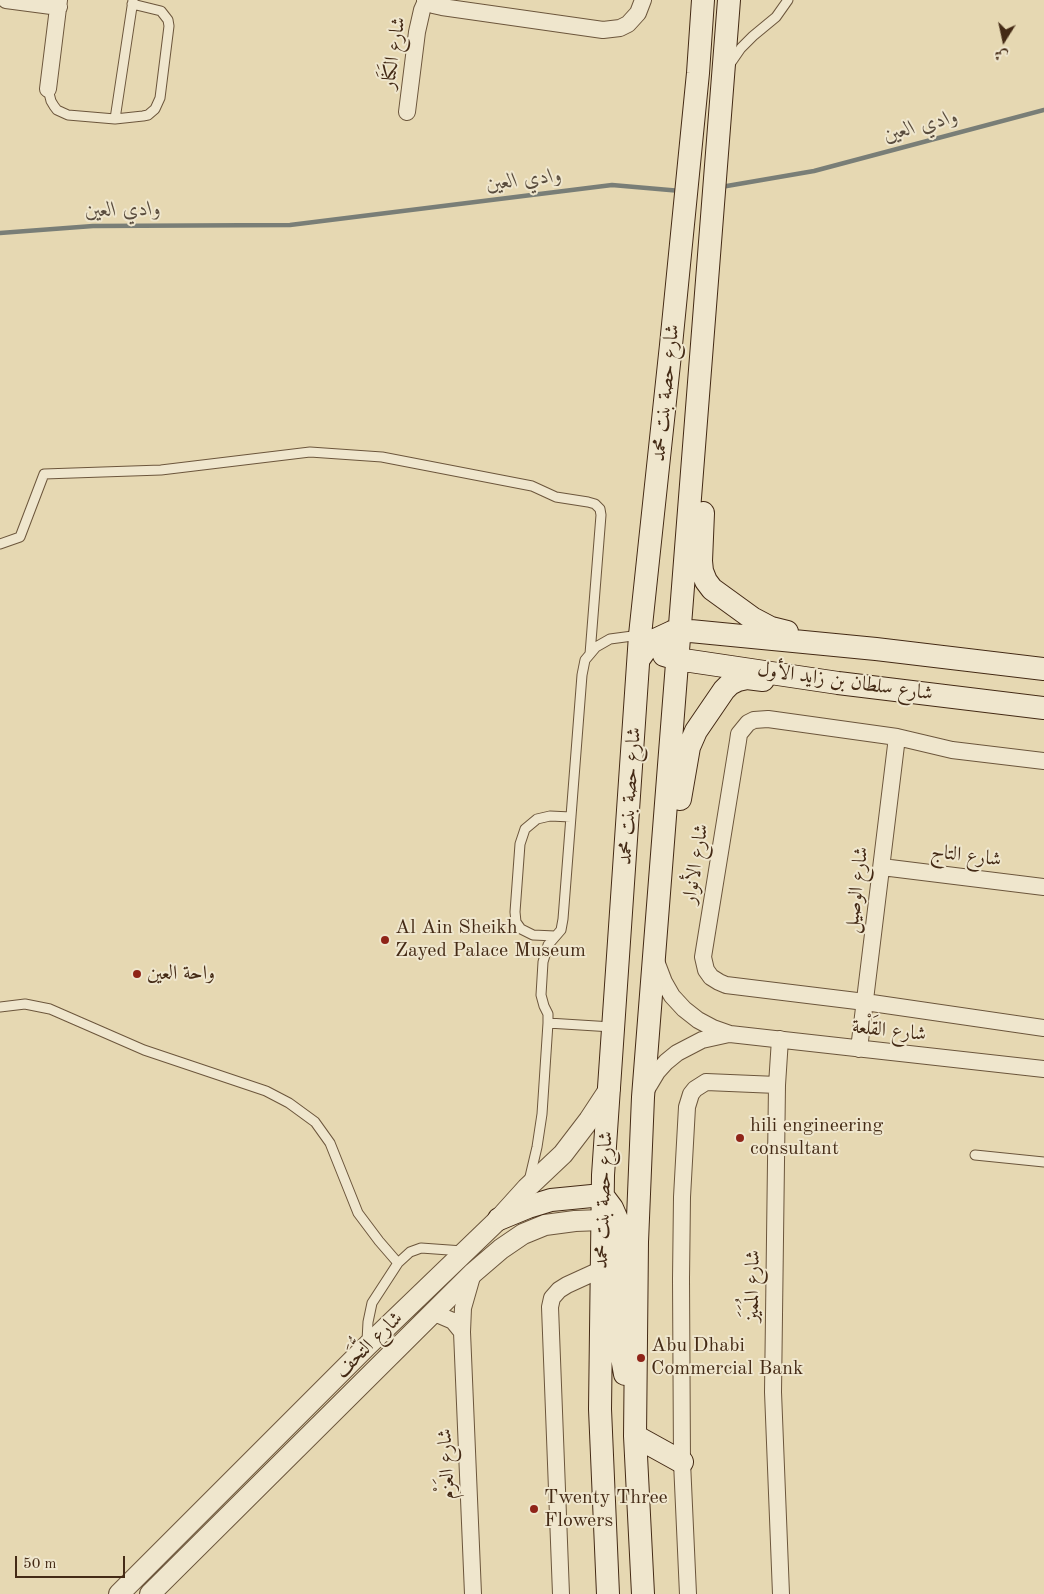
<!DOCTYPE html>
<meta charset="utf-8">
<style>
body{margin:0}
#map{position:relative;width:1044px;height:1594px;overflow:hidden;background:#e6d8b2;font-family:"Old Standard TT",Amiri,serif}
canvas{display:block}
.north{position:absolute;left:979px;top:15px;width:50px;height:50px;-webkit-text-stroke:4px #efe6cd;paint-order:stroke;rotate:190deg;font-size:14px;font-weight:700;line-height:20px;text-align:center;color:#442a15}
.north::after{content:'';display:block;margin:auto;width:18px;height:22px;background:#442a15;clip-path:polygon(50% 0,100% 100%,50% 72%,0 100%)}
.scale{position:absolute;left:15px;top:1556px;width:110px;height:22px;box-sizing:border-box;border:2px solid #442a15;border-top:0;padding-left:6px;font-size:15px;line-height:18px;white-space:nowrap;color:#442a15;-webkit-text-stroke:4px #efe6cd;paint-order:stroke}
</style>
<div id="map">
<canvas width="1044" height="1594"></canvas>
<div class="north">ش</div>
<div class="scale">50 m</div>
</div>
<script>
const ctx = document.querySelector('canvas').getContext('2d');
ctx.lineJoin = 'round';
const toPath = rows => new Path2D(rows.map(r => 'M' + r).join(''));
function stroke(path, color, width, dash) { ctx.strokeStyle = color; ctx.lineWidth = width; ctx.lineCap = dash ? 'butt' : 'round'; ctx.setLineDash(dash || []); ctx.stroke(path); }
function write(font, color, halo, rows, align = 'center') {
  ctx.font = font + ' "Old Standard TT",Amiri,serif'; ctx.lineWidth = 4; ctx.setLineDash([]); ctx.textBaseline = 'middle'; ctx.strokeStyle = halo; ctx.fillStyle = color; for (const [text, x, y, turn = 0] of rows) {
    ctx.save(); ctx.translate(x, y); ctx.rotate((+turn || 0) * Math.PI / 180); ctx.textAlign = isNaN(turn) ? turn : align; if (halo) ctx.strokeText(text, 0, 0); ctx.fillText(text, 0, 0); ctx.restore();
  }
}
const stream = toPath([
 [721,187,814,171,1044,110],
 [0,233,93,226,290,225,612,185,681,191]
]);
const service = toPath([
 [730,64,741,48,753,36,776,17,788,0],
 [48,89,51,101,54,106,57,110,68,115,115,119,143,116,148,115,155,109,160,98,169,26,168,20,161,11,132,4],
 [115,119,133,0],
 [0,544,20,537,44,474,161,470,310,452,382,457,532,486,556,497,588,502,595,504,600,509,601,515,590,654],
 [555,936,533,935,521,929,516,922,515,912,520,844,525,829,537,819,550,816,571,817],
 [0,1007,25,1004,50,1009,144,1050,266,1091,289,1103,315,1122,330,1143,358,1213,379,1241,398,1263],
 [548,1023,612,1027],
 [975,1155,1044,1162],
 [529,1181,537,1147,542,1114,548,1023,548,1014,544,1006,541,995,543,962,548,945,561,930,563,919,582,675,585,660,596,647,610,639,640,635],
 [367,1341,368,1322,372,1303,398,1263,410,1252,421,1248,463,1251]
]);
const minor = toPath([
 [6,0,59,7],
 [425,0,433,5,442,7,603,30,620,28,628,24,638,13,643,0],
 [48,89,59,0],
 [407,112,417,32,422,10,426,1],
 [1044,761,952,750,897,737,768,719,754,720,748,723,739,734,738,741,703,957,706,970,711,977,719,982,726,985,865,1002,1044,1028],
 [882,867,1044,887],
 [656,961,664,982,672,996,684,1009,698,1020,713,1028,730,1034,1044,1069],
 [780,1039,777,1085,773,1392,781,1594],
 [859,1049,897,737],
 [645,1092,657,1072,666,1062,677,1053,702,1040,729,1034],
 [473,1273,463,1308,462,1332,473,1594],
 [432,1315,439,1315,453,1321,462,1332],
 [561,1594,550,1307,552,1298,559,1290,567,1285,602,1269],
 [688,1594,682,1462,681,1279,682,1197,687,1107,691,1094,695,1089,706,1082,777,1085]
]);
const tertiary = toPath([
 [119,1594,367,1346,499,1219,527,1188,563,1154,589,1120,610,1088],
 [150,1594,473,1273,501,1249,523,1234,545,1225,575,1221,602,1220]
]);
const secondary = toPath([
 [703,513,701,561,702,571,706,581,712,589,752,618,771,628,787,632],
 [664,655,677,659,838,683,1044,708],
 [639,659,646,649,657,639,672,632,680,630,876,649,1044,669],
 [680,799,689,747,696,731,724,690,730,684,738,680,747,678,763,680],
 [603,1196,612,1208,619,1224,620,1241,620,1335,621,1352,625,1374],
 [499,1219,528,1207,551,1200,602,1195],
 [635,1436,682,1462],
 [608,1594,600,1409,603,1175,640,635,671,345,698,73,703,0],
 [643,1594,635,1436,637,1242,643,1097,729,0]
]);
const markers = [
 [385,940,5,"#8f2418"],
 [137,974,5,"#8f2418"],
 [740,1138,5,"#8f2418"],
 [641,1358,5,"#8f2418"],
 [534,1509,5,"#8f2418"]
];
const streetNames = [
 ["شارع الكَنَار",394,53,-81],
 ["شارع حصة بنت محمد",666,393,-84],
 ["شارع سلطان بن زايد الأول",845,682,8],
 ["شارع حصة بنت محمد",630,796,-86],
 ["شارع التاج",966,856,7],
 ["شارع الأنوار",696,864,-81],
 ["شارع الوصيل",857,890,-83],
 ["شارع القَلْعة",889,1031,6],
 ["شارع حصة بنت محمد",604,1200,-88],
 ["شارع المُمَيَز",753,1286,-89],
 ["شارع التُّحَف",369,1345,-44],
 ["شارع العَزْم",447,1464,-93]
];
const poiNames = [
 ["Al Ain Sheikh",395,928],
 ["Zayed Palace Museum",395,951],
 ["واحة العين",147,974],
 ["hili engineering",750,1126],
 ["consultant",750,1149],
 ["Abu Dhabi",651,1346],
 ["Commercial Bank",651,1369],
 ["Twenty Three",544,1498],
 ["Flowers",544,1521]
];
const waterNames = [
 ["وادي العين",921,126,-15],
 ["وادي العين",524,180,-7],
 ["وادي العين",123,210,-1]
];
stroke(stream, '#797e77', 4.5);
stroke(service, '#6c563c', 11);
stroke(minor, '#6c563c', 18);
stroke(tertiary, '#6c563c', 22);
stroke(secondary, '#442a15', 24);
stroke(service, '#efe6cd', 9);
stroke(minor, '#efe6cd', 16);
stroke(tertiary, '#efe6cd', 20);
stroke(secondary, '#efe6cd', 22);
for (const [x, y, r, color] of markers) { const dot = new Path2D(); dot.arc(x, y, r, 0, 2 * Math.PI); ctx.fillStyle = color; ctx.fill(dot); stroke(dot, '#efe6cd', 2); }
write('20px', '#442a15', '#efe6cd', streetNames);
write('20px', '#442a15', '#efe6cd', poiNames, 'left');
write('italic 21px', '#5a4d3e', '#efe6cd', waterNames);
</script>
